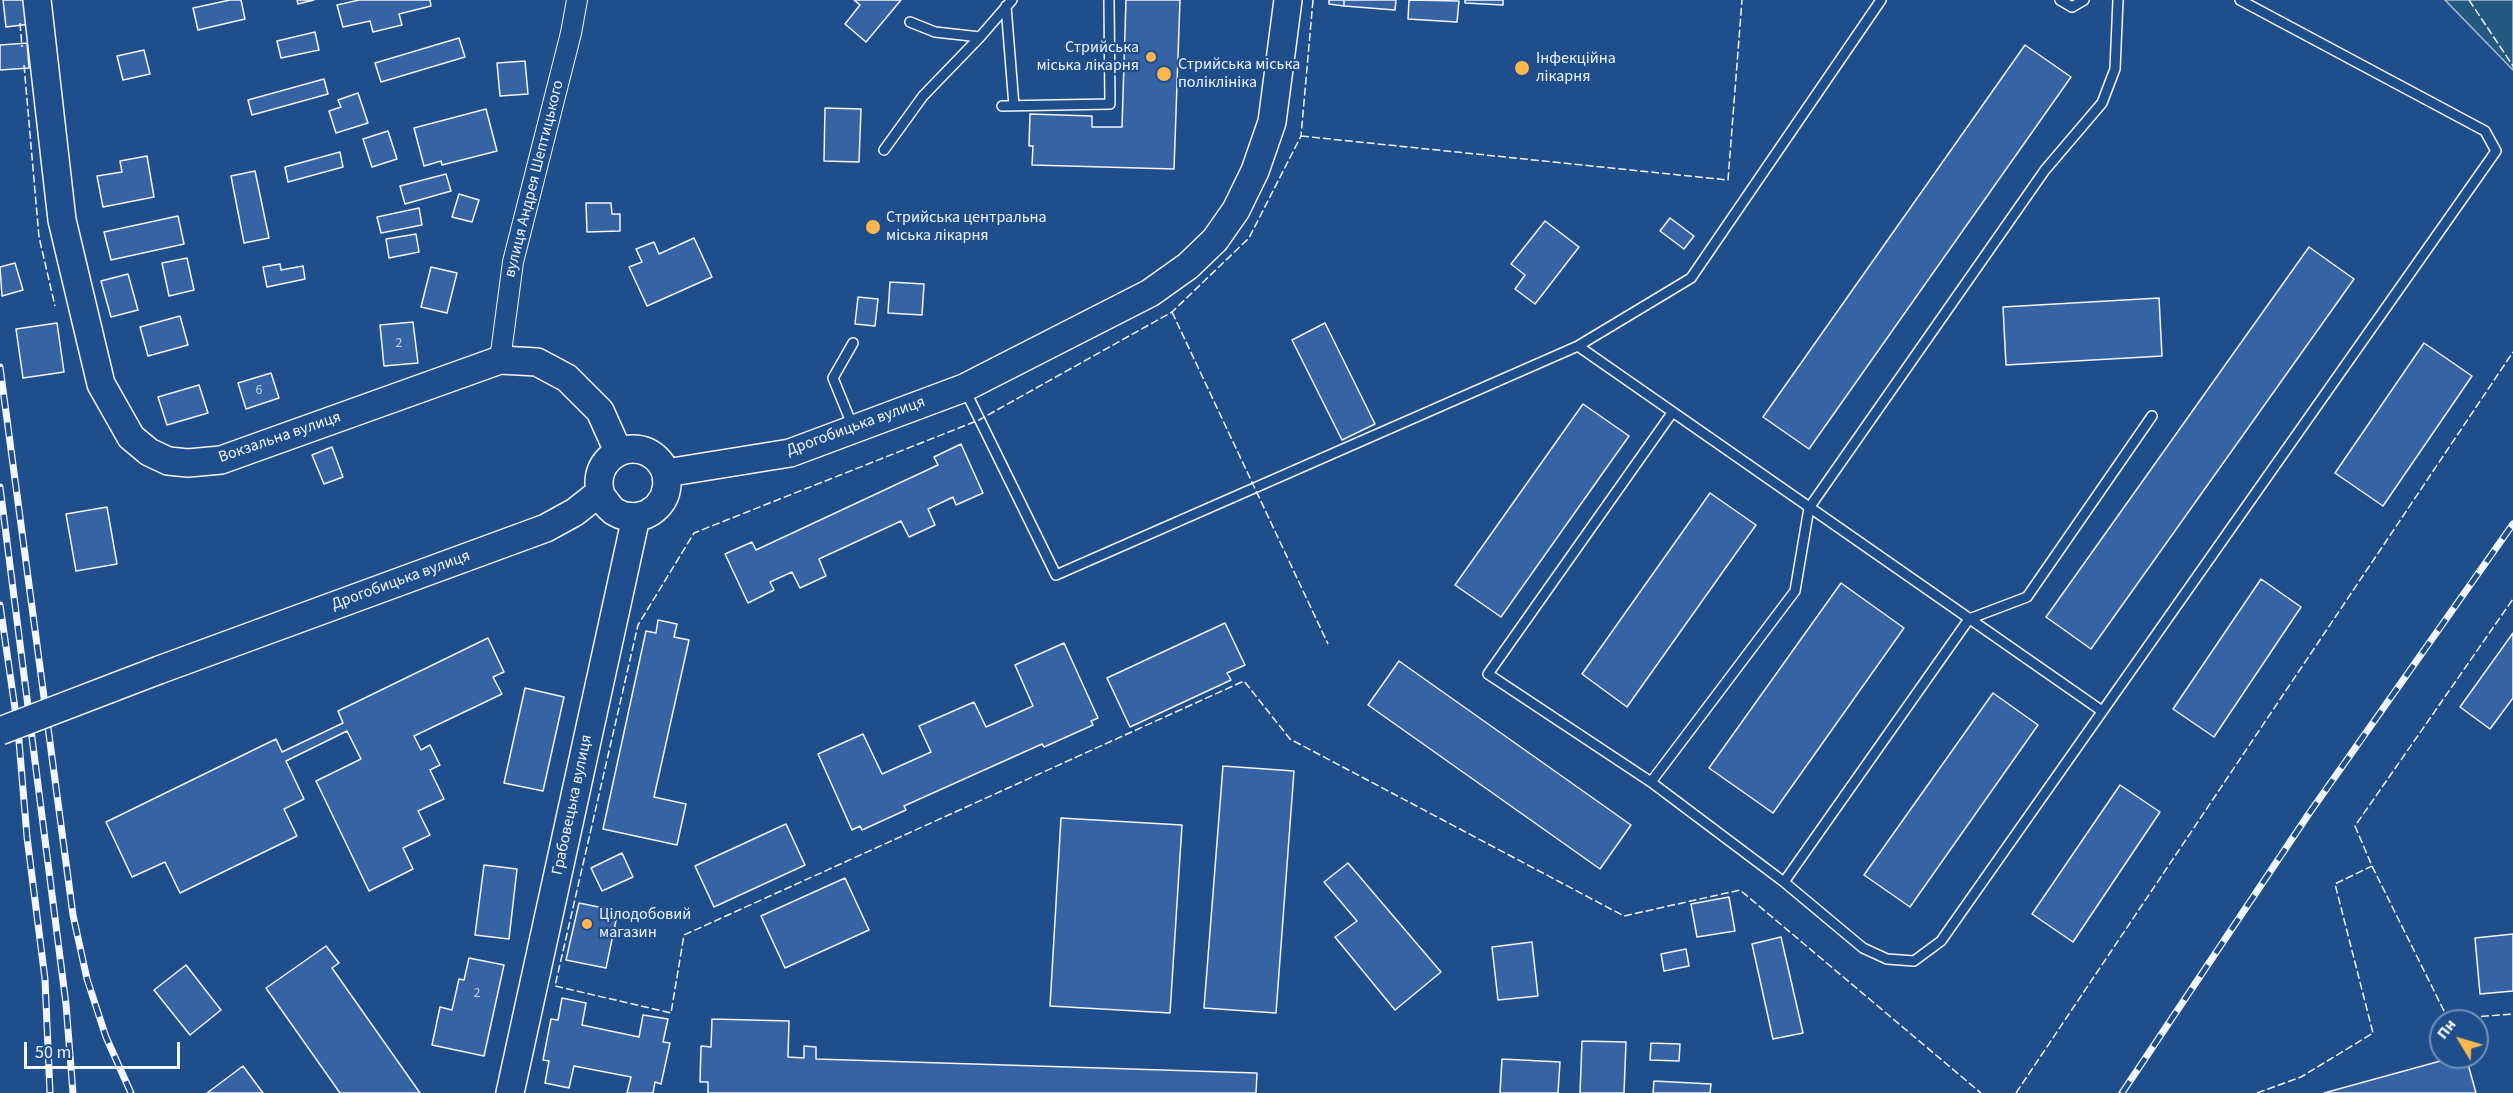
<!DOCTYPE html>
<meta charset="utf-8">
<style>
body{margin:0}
#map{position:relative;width:2513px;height:1093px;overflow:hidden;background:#1f4e8c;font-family:"Source Sans 3",sans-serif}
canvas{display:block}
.north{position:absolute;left:2429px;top:1009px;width:60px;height:60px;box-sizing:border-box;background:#1f4e8c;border:2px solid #7391ba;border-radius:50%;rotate:308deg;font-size:16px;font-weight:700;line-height:24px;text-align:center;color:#f2f6ff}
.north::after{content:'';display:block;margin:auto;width:21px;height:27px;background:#ffb74d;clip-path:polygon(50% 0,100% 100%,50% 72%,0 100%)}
.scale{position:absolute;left:24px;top:1042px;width:156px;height:27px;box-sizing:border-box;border:3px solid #f2f6ff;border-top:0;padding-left:8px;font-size:18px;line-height:21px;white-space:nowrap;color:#f2f6ff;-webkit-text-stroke:4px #1f4e8c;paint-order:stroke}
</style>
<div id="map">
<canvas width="2513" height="1093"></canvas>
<div class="north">Пн</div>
<div class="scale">50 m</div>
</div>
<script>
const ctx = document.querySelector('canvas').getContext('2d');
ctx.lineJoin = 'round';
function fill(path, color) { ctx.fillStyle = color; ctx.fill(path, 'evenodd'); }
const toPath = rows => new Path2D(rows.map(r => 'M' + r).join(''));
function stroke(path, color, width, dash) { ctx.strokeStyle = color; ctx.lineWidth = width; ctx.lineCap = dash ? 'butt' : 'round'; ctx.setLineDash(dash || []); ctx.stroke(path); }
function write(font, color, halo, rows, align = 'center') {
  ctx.font = font + ' "Source Sans 3",sans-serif'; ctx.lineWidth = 4.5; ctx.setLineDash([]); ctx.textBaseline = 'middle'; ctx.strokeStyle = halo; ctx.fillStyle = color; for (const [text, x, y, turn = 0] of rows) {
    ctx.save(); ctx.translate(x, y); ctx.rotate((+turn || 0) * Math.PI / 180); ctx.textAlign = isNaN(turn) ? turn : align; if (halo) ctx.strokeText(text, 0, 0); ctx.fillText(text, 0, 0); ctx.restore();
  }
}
const green = toPath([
 [2445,0,2513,0,2513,70,2445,0]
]);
const building = toPath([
 [3,0,27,0,30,24,6,27,3,0],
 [230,0,241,0,245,19,198,30,193,8,230,0],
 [297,0,314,0,298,4,297,0],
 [359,0,430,0,431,6,399,14,402,25,373,32,370,21,343,27,337,5,359,0],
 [854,0,901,0,866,42,845,24,860,5,854,0],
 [1126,0,1180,0,1174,169,1032,165,1033,146,1029,146,1030,114,1092,116,1092,127,1122,127,1126,0],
 [1329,0,1344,0,1344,6,1329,4,1329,0],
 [1344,0,1396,0,1395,10,1344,6,1344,0],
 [1409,0,1459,1,1457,22,1408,19,1409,0],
 [1465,0,1503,0,1503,5,1465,3,1465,0],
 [315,32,319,50,281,58,277,41,315,32],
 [459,38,465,57,381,82,375,63,459,38],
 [27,43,29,68,0,70,0,45,27,43],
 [2025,45,2071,77,1809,449,1763,417,2025,45],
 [144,50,150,74,123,80,117,56,144,50],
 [525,61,528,94,500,96,497,63,525,61],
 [324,79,328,94,252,115,248,100,324,79],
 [358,93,368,123,336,133,329,111,341,107,338,100,358,93],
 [825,108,861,109,859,162,824,161,825,108],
 [486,109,497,151,442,165,441,161,424,166,414,128,486,109],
 [388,131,397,159,372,167,363,139,388,131],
 [340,152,343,167,288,182,285,167,340,152],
 [147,156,154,197,103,207,97,176,122,172,120,161,147,156],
 [255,171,269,238,244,243,231,176,255,171],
 [446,174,451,191,405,204,400,186,446,174],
 [459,194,479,200,472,222,452,217,459,194],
 [586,203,611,203,612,214,620,214,620,231,587,232,586,203],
 [419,208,422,225,381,233,377,217,419,208],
 [178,216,184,244,111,260,104,232,178,216],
 [1670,218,1694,236,1684,249,1660,231,1670,218],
 [1545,221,1579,247,1535,304,1515,289,1525,275,1511,264,1545,221],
 [416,234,419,252,389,258,386,239,416,234],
 [694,238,712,277,647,306,629,267,642,262,636,249,654,242,659,254,694,238],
 [2309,247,2354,279,2091,649,2046,617,2309,247],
 [187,258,194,290,169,296,162,263,187,258],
 [15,263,23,290,2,296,0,267,15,263],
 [280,264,281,270,303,266,305,279,267,287,263,267,280,264],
 [431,267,457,273,447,313,421,307,431,267],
 [128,274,138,310,111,317,101,281,128,274],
 [890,282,924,284,922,315,888,313,890,282],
 [858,297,878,299,875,326,855,324,858,297],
 [2159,298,2162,356,2006,365,2003,307,2159,298],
 [180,316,188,345,148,356,140,327,180,316],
 [413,322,418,363,384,366,380,325,413,322],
 [57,323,64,372,23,378,16,329,57,323],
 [1325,323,1375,424,1342,440,1292,340,1325,323],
 [2424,343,2472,376,2383,506,2335,473,2424,343],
 [271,373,279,398,246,409,238,383,271,373],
 [199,385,208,413,167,425,158,397,199,385],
 [1583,404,1629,436,1501,617,1455,585,1583,404],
 [961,444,983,493,956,505,953,497,928,509,935,525,909,537,901,521,819,559,826,576,800,588,792,572,770,582,774,590,748,603,725,554,752,542,756,550,938,465,934,457,961,444],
 [332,447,343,477,324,484,312,455,332,447],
 [1710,493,1756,525,1627,707,1582,674,1710,493],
 [107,507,117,564,76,571,66,514,107,507],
 [2261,579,2301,607,2214,737,2173,709,2261,579],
 [1841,583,1904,628,1773,813,1709,768,1841,583],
 [658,620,677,624,674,637,689,640,654,797,686,804,677,845,603,829,646,631,656,633,658,620],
 [1225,623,1245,665,1227,673,1231,680,1130,727,1107,678,1225,623],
 [2513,633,2513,698,2490,729,2460,707,2513,633],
 [488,638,504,672,493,677,502,694,414,736,421,750,430,745,440,765,430,770,444,799,418,811,430,835,403,848,413,869,369,891,316,781,361,759,347,731,286,761,304,799,284,809,297,836,180,893,165,862,132,877,106,822,276,739,282,752,343,723,338,711,488,638],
 [1064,643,1098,718,1091,721,1093,725,1044,747,1042,744,904,806,906,810,862,830,860,826,852,830,818,754,863,734,882,774,931,752,919,726,974,702,986,727,1033,706,1015,665,1064,643],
 [1399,661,1631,825,1600,869,1368,705,1399,661],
 [525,688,564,697,543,791,504,783,525,688],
 [1993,693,2038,725,1910,907,1864,875,1993,693],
 [1223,766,1294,771,1276,1013,1204,1008,1223,766],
 [2120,785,2160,812,2073,942,2032,914,2120,785],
 [1061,818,1182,825,1170,1013,1050,1006,1061,818],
 [786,824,805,865,714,907,695,866,786,824],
 [622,853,633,877,602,891,591,868,622,853],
 [1348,863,1441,972,1395,1010,1335,937,1357,921,1324,882,1348,863],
 [484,865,517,869,509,939,475,935,484,865],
 [845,878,869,930,785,968,761,916,845,878],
 [1729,897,1735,931,1697,937,1691,904,1729,897],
 [579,903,618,911,606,968,566,960,579,903],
 [2513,934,2513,991,2480,994,2475,938,2513,934],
 [1781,937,1803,1033,1773,1039,1752,944,1781,937],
 [1532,942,1538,996,1498,1000,1492,947,1532,942],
 [326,946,339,963,332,968,420,1093,340,1093,266,988,326,946],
 [1686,949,1689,966,1664,971,1661,954,1686,949],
 [469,958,504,965,484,1056,432,1045,440,1007,452,1010,459,979,464,980,469,958],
 [186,965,221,1010,190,1035,154,990,186,965],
 [562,998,586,1003,582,1025,639,1037,643,1015,668,1019,663,1042,670,1043,661,1084,655,1082,653,1093,627,1093,631,1077,574,1066,569,1088,545,1083,549,1061,543,1060,551,1019,558,1020,562,998],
 [712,1019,789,1021,788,1057,804,1058,804,1046,816,1047,816,1059,1257,1073,1256,1093,708,1093,708,1082,700,1082,701,1046,711,1047,712,1019],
 [1582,1041,1626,1042,1624,1093,1580,1093,1582,1041],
 [1651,1043,1680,1044,1679,1061,1650,1060,1651,1043],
 [2455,1057,2466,1057,2476,1093,2324,1093,2455,1057],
 [1502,1059,1560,1062,1558,1093,1500,1093,1502,1059],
 [243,1066,263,1093,207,1093,243,1066],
 [1654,1081,1711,1084,1710,1093,1653,1093,1654,1081]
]);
const lane = toPath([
 [2060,0,2072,7,2084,0],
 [1006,6,1014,106],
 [910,22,935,32,980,37,1012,0],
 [1002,106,1110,104,1109,0],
 [884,150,923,96,980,37],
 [1578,346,2102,711],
 [965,390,1056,575,1578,346,1691,278,1881,0],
 [1672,413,1488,674,1651,782,1784,882,1863,948,1887,959,1914,961,1941,941,2496,151,2485,131,2240,0],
 [853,427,833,378,853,343],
 [1651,782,1795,591,1809,508,2045,170,2102,103,2115,69,2118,0],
 [1784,882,1969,619,2027,597,2152,416]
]);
const street = toPath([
 [500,360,513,262,571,33,577,0]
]);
const secondary = toPath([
 [37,0,62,220,101,384,131,437,149,452,168,461,188,463,221,460,500,360,537,362,567,378,600,411,618,451],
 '599 483a34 34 0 1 1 68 0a34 34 0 1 1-68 0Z',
 [159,670,546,528,575,512,599,493,613,511,624,516,636,517,647,514,657,507,664,497,667,485,666,473,790,453,964,388,1150,293,1188,266,1215,240,1236,210,1255,171,1272,122,1288,0],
 [510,1093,636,517]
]);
const rail = toPath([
 [0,367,73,915,87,979,106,1037,131,1093],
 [0,487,66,1004,73,1093],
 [0,605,18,729,27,837,45,979,50,1093],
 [2122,1093,2308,815,2513,524]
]);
const secondaryBridge = toPath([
 [0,731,159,670]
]);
const fence = toPath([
 [1313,0,1301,136,1249,238,1172,312,979,420,694,533,638,625,555,986,671,1013,684,935,1244,681,1290,739,1624,916,1740,890,1981,1093],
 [2469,0,2513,66],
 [20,23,22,47],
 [24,65,39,237,55,306],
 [1301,136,1728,180,1742,0],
 [1172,312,1328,644],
 [2448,1019,2513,1014],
 [2449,1021,2372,866,2355,826,2513,599],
 [2016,1093,2513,352],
 [2257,1093,2301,1077,2373,1033,2335,884,2372,866]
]);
const markers = [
 [1151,57,6,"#ffb74d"],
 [1522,68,8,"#ffb74d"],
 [1164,74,8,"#ffb74d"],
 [873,227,8,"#ffb74d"],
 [587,924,6,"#ffb74d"]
];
const numberNames = [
 ["2",399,344],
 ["6",259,391],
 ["2",477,994]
];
const poiNames = [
 ["Стрийська",1139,48,"right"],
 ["міська лікарня",1139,66,"right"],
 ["Інфекційна",1536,59],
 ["лікарня",1536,77],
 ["Стрийська міська",1178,65],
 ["поліклініка",1178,83],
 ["Стрийська центральна",886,218],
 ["міська лікарня",886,236],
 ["Цілодобовий",599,915],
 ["магазин",599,933]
];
const streetNames = [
 ["вулиця Андрея Шептицького",535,179,-76],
 ["Дрогобицька вулиця",856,427,-20],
 ["Вокзальна вулиця",280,438,-19],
 ["Дрогобицька вулиця",401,581,-20],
 ["Грабовецька вулиця",573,805,-78]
];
fill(green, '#245a82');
stroke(green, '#a8bbd7', 1.5);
fill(building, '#3563a3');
stroke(building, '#f2f6ff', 1.5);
stroke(lane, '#f2f6ff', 12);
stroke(street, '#f2f6ff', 22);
stroke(secondary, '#f2f6ff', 30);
stroke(lane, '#1f4e8c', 9);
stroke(street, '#1f4e8c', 20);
stroke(secondary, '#1f4e8c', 27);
stroke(rail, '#f2f6ff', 7);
stroke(rail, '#1f4e8c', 4.5, [14]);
stroke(secondaryBridge, '#f2f6ff', 30, []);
stroke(secondaryBridge, '#1f4e8c', 27);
stroke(fence, '#f2f6ff', 1.5, [8, 3]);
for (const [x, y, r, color] of markers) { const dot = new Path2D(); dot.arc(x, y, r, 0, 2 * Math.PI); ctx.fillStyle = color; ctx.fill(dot); stroke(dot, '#1f4e8c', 2); }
write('14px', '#c3d1e8', null, numberNames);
write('16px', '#f2f6ff', '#1f4e8c', poiNames, 'left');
write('16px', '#f2f6ff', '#1f4e8c', streetNames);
</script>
